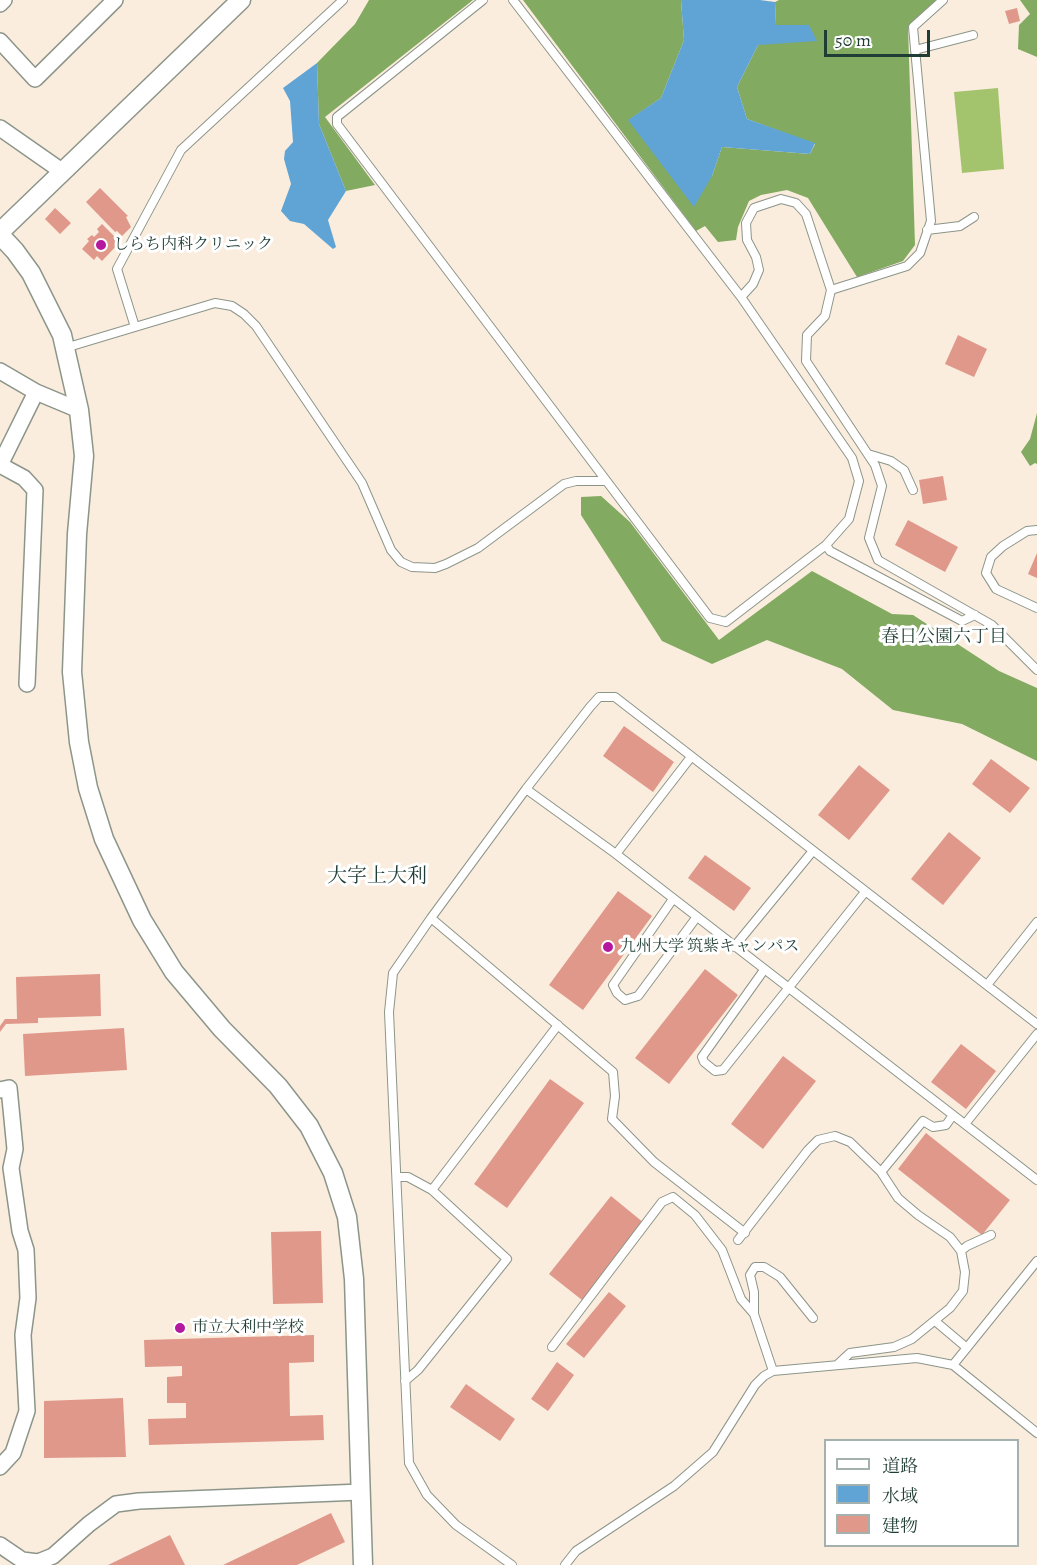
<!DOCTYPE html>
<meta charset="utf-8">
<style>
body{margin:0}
#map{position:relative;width:1037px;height:1565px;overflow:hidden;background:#faedde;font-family:Alegreya,"Noto Serif JP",serif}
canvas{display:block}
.legend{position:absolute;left:824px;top:1439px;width:195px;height:108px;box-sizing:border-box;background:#fff;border:2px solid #a5b1ae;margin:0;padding:8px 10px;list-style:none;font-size:18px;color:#1f3d34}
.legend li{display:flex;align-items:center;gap:12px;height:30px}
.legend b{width:30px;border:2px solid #a5b1ae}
.scale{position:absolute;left:824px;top:30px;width:106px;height:27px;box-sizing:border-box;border:3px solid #1f3d34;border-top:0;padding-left:8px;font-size:18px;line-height:21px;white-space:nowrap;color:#1f3d34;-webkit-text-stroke:4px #fff;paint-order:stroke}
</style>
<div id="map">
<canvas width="1037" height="1565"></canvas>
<ul class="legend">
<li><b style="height:8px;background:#fff"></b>道路</li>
<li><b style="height:16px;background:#60a4d5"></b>水域</li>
<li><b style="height:16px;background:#e0988a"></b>建物</li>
</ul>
<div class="scale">50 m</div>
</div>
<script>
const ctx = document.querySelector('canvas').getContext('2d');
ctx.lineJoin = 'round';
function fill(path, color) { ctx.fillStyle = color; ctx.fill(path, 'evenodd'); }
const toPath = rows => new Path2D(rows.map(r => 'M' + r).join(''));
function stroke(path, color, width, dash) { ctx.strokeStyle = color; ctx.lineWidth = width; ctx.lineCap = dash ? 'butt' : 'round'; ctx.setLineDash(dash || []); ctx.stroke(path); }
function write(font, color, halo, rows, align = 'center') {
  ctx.font = font + ' Alegreya,"Noto Serif JP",serif'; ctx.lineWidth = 6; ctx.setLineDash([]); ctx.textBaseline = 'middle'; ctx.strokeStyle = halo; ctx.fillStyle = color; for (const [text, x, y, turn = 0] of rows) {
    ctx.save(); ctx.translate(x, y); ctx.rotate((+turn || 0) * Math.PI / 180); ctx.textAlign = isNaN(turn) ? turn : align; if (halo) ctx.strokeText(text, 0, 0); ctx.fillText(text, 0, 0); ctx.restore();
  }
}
const green = toPath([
 [998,88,1004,169,962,173,954,92]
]);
const forest = toPath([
 [369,0,473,0,325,117,375,185,346,191,319,124,317,63,355,24],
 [523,0,681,0,684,40,661,98,629,120,712,176,722,147,810,154,815,144,747,119,737,87,758,45,809,25,776,25,775,2,779,0,936,0,908,27,915,245,903,261,857,277,808,198,787,190,761,195,749,201,738,227,736,240,718,242,705,226,696,231],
 [1020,0,1037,0,1037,57,1018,49,1019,25,1030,14],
 [1037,413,1037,464,1035,463,1030,466,1021,452,1030,439],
 [601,496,630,522,719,640,812,571,892,614,913,615,999,671,1037,688,1037,761,962,724,893,710,842,669,767,640,712,664,662,641,581,515,581,497]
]);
const water = toPath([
 [681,0,760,0,775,2,776,25,809,25,817,41,758,45,737,87,747,119,815,143,810,154,722,147,712,176,694,207,628,120,661,98,684,40],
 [317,63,319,124,346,191,328,220,336,247,333,249,304,224,290,221,281,211,291,184,284,159,285,151,293,142,290,101,283,88]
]);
const building = toPath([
 [1017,8,1020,21,1009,24,1005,11],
 [100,188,128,216,126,217,131,227,122,236,117,231,115,232,86,202],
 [55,208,71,223,60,234,45,219],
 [102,224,120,242,102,261,97,256,94,260,82,249,89,241,87,239,92,235,94,237,99,232,97,229],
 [958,335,987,349,974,377,945,364],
 [943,476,947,500,923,504,919,480],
 [908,520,958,547,945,572,895,545],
 [1037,553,1037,578,1028,574],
 [624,726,674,762,653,792,603,756],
 [991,759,1030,788,1010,813,972,784],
 [859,765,890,790,849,840,818,815],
 [949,832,981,858,943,905,911,879],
 [705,855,751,888,734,911,688,878],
 [618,891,652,916,583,1010,549,985],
 [705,969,738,995,669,1084,635,1058],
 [100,974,101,1016,38,1018,38,1023,6,1024,0,1032,0,1026,5,1019,17,1019,16,977],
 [124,1028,127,1070,25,1076,23,1034],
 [961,1044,996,1071,966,1109,931,1082],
 [783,1056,816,1081,763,1149,731,1124],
 [550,1079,584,1103,507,1208,474,1184],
 [926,1133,1010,1200,982,1235,898,1169],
 [611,1196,644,1223,582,1300,549,1274],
 [321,1231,323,1303,273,1304,271,1232],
 [609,1292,626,1306,584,1358,566,1344],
 [314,1335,314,1362,289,1363,290,1416,323,1415,324,1440,149,1445,148,1419,186,1418,186,1403,167,1403,167,1377,182,1376,182,1366,145,1367,144,1340],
 [557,1362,574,1375,548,1411,531,1399],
 [466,1384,515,1419,500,1441,450,1407],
 [123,1398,126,1457,44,1458,44,1401],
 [331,1513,345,1542,297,1565,223,1565],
 [170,1535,185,1565,108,1565]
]);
const service = toPath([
 [483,0,337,117,337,124,710,618,726,622,826,545,849,519,859,481,852,458,741,297],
 [513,0,741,297,753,284,759,270,756,257,747,240,746,223,754,208,781,199,796,203,806,214,831,290,907,266,920,253,931,221,913,27,943,0],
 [915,50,973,35],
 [927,230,960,226,974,217],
 [831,290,825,316,807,335,806,361,875,465,882,486,869,538,878,560,992,625,1037,670],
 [135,327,117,269,181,150,343,0],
 [65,348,215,303,232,306,244,314,256,326,362,483,391,550,401,562,412,567,435,568,446,564,478,548,564,484,576,481,606,481],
 [868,454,891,461,904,470,913,490],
 [1037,530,1027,531,1003,546,991,557,986,573,996,589,1037,608],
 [826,545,830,551,962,621,975,615],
 [526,789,616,854,1037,1180],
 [616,854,691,757],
 [673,899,613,985,617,993,625,1000,638,996,696,918],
 [431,918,613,1072,615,1096,612,1119,654,1162,745,1233],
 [734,947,812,852],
 [764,970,702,1057,704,1062,715,1071,723,1070,865,892],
 [987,985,1037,922],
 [965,1124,1037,1034],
 [881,1172,923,1121,933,1127,946,1125,953,1115],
 [397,1177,408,1177,432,1190,507,1259,418,1370,405,1381],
 [432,1190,558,1025],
 [738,1240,808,1150,818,1140,835,1136,850,1142,881,1172,898,1198,918,1215,950,1237,961,1251,965,1272,963,1291,950,1308,912,1339,894,1347,850,1353,837,1365],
 [961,1251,967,1246,991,1235],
 [754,1314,754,1292,750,1275,755,1267,764,1267,780,1277,813,1318],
 [935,1321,967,1348],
 [552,1347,662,1202,673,1197,695,1215,722,1250,741,1299,754,1314,773,1371],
 [953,1365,1037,1261],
 [512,1565,456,1525,427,1495,409,1463,389,1012,393,973,431,918,526,789,590,707,599,697,615,697,1037,1024],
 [565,1565,576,1551,674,1486,713,1452,755,1385,764,1376,773,1371,917,1358,953,1365,1037,1433]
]);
const minor = toPath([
 [0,4,4,0],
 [0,41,35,79,115,0],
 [0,128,63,172],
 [0,371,36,392],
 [0,465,24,478,35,490,27,684],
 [0,465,36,392,79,410],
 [0,1090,9,1088,15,1149,11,1168,20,1231,26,1250,28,1298,23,1335,27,1411,13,1453,0,1467],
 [0,1545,22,1560,38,1562,53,1556,89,1524,116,1504,139,1501,361,1492]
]);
const tertiary = toPath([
 [0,232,241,0],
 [0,235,15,251,31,273,62,335,79,410,84,456,77,534,72,672,79,742,88,788,104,839,142,920,174,972,222,1029,278,1086,309,1126,333,1173,347,1217,354,1279,363,1565]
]);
const markers = [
 [101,245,6,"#b5179e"],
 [608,947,6,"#b5179e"],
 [180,1328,6,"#b5179e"]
];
const poiNames = [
 ["しらち内科クリニック",113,245],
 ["九州大学 筑紫キャンパス",620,947],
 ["市立大利中学校",192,1328]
];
const neighbourhoodNames = [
 ["春日公園六丁目",944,638]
];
const quarterNames = [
 ["大字上大利",377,877]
];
fill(green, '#a3c46d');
fill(forest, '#82aa60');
fill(water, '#60a4d5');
fill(building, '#e0988a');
stroke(service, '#8c9589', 10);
stroke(minor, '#8c9589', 18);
stroke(tertiary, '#8c9589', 21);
stroke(service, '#fff', 8);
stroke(minor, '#fff', 15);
stroke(tertiary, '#fff', 18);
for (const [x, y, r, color] of markers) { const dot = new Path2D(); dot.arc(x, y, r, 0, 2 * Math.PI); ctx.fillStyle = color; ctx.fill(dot); stroke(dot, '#fff', 2); }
write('16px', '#1f3d34', '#fff', poiNames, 'left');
write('18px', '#1f3d34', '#fff', neighbourhoodNames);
write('20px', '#1f3d34', '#fff', quarterNames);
</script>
